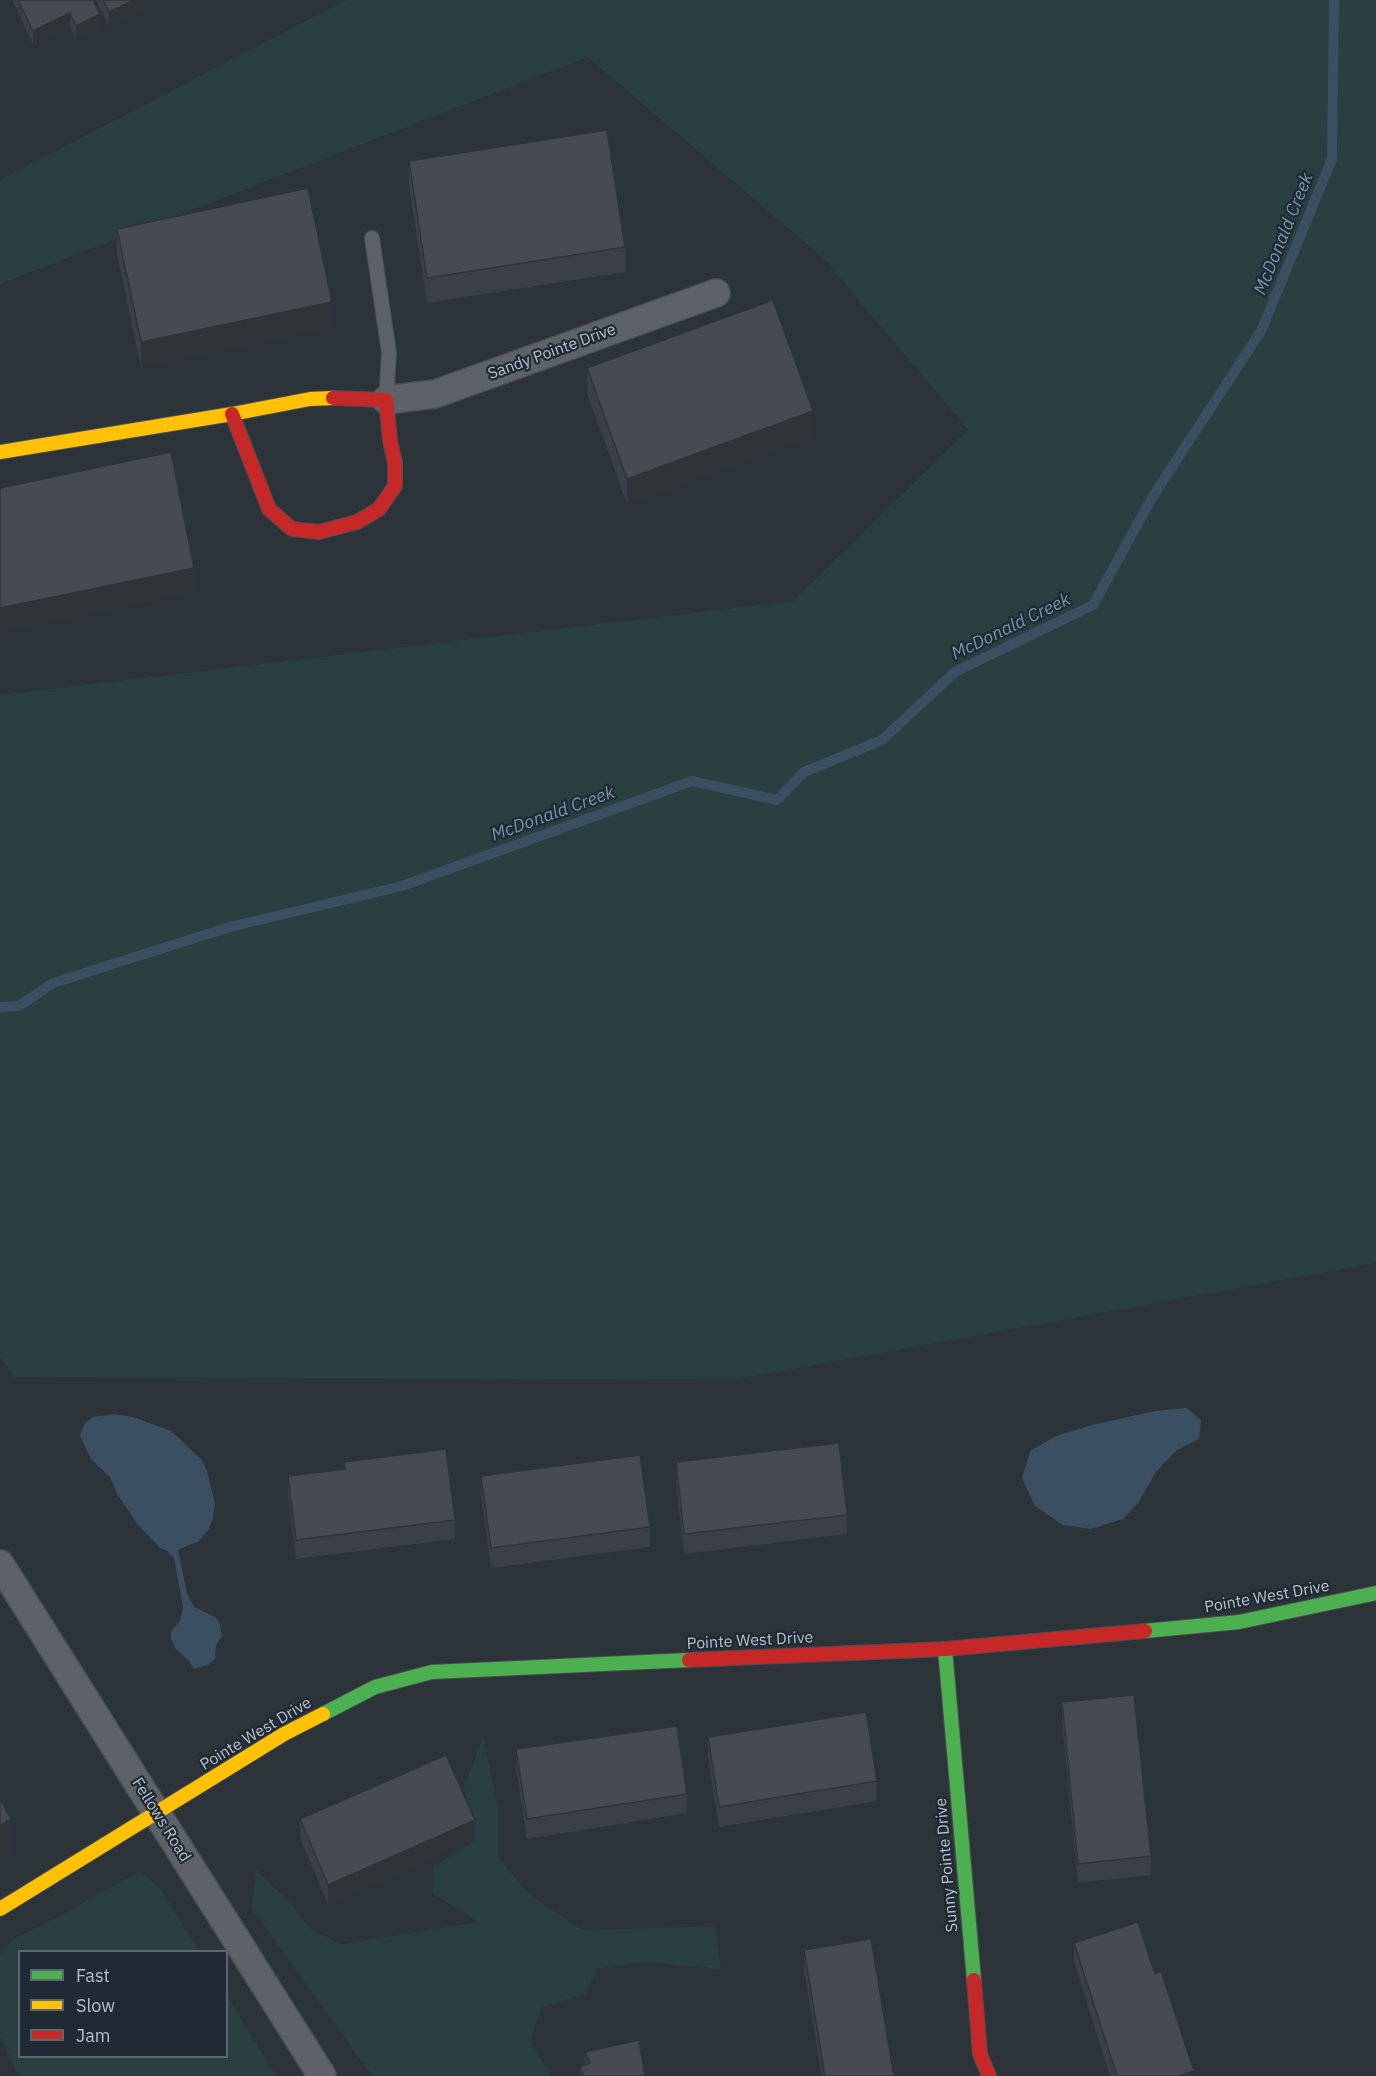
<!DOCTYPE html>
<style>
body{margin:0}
#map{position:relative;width:1376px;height:2076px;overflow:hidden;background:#2c3339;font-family:"IBM Plex Sans",sans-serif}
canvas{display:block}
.legend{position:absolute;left:18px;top:1950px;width:210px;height:108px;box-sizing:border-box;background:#1f2a34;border:2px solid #5c6670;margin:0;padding:8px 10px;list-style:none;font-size:18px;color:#b7c0c9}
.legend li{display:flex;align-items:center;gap:12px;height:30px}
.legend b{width:30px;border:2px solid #5c6670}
</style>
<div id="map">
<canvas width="1376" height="2076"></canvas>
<ul class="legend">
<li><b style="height:8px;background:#4caf50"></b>Fast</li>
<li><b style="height:8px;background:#ffc107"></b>Slow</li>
<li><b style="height:8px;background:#c62828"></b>Jam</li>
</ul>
</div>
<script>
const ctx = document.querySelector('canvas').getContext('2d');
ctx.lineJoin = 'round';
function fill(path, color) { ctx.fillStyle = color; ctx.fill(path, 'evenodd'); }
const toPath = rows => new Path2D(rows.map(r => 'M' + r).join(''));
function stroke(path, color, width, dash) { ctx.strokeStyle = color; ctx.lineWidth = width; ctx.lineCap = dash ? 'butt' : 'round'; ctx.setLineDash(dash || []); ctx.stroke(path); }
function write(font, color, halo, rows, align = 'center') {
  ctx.font = font + ' "IBM Plex Sans",sans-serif'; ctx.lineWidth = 4.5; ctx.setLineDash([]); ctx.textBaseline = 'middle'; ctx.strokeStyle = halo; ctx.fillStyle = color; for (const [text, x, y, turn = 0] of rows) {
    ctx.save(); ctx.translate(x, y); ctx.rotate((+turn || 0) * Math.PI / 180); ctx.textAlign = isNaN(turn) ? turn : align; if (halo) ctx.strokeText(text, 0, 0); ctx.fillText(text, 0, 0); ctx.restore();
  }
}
const green = toPath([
 [346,0,1376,0,1376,1263,732,1380,14,1377,0,1358,0,695,793,601,968,430,824,259,588,57,0,284,0,180],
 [483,1736,498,1808,498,1857,531,1896,582,1930,715,1926,721,1969,646,1962,597,1969,586,1994,541,2007,530,2040,551,2076,372,2076,252,1909,256,1870,291,1903,310,1929,342,1944,479,1922,433,1894,433,1867,475,1840,464,1787],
 [140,1871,160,1888,199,1951,20,1952,20,2056,226,2056,227,1996,276,2076,19,2076,0,2037,0,1954,13,1939,50,1921]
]);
const water = toPath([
 [1187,1408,1201,1420,1199,1439,1177,1450,1156,1472,1138,1503,1123,1519,1091,1529,1063,1525,1035,1506,1022,1478,1030,1451,1056,1436,1092,1425,1155,1411],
 [114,1414,133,1417,171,1431,201,1459,207,1471,215,1504,213,1518,209,1529,199,1541,178,1550,187,1593,194,1607,215,1617,220,1624,222,1636,216,1645,215,1659,208,1665,194,1669,189,1661,175,1648,171,1639,171,1631,180,1621,183,1607,174,1558,166,1550,160,1548,138,1525,117,1494,110,1477,91,1459,80,1436,85,1423,93,1417]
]);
const stream = toPath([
 [0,1007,19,1006,53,983,230,927,402,886,692,781,777,800,804,772,882,740,955,672,1093,605,1153,496,1261,331,1332,159,1334,0]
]);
const lane = toPath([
 [372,238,389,353,386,400]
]);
const street = toPath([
 [386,400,435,394,716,293],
 [0,1564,322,2076]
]);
const fast = toPath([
 [1145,1631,1239,1622,1376,1593],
 [945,1649,974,1980],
 [323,1714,375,1687,432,1672,689,1660]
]);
const slow = toPath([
 [0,452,232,414,310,399,333,398],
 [0,1909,284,1734,323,1714]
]);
const jam = toPath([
 [232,414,269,509,292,529,319,532,357,522,379,509,395,486,395,463,390,440,386,400,333,398],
 [689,1660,945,1649,1145,1631],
 [974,1980,980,2054,989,2076]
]);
const wall = toPath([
 [13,0,93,0,100,28,76,39,70,26,33,44,13,2],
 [96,0,152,0,152,5,109,26],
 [409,161,625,247,625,272,427,303,409,186],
 [117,229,332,327,141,367,117,254],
 [587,368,813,436,627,504,587,393],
 [344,1462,455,1520,455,1539,296,1559,288,1496,288,1476,344,1469],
 [676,1462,847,1515,847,1534,684,1554,676,1482],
 [481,1476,650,1527,650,1547,491,1568,481,1496],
 [1062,1702,1151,1856,1151,1875,1078,1883,1062,1722],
 [708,1737,877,1781,877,1801,719,1827,708,1757],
 [516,1749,687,1794,687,1813,527,1839,516,1768],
 [300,1819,475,1840,328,1904,300,1838],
 [1074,1943,1155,1974,1194,2076,1110,2076,1074,1962],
 [804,1950,894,2076,822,2076,804,1970],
 [585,2052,645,2076,580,2076,580,2067,585,2065]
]);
const shadedWall = toPath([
 [134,0,152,0,152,5,109,26,109,12],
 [70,13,70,26,33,44,33,31],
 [100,14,100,28,76,39,76,26],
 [332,302,332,327,141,367,141,342],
 [813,411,813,436,627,504,627,479],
 [194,568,194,593,0,633,0,608],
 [11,1819,11,1854,0,1860,0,1825],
 [475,1820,475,1840,328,1904,328,1885],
 [1194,2071,1194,2076,1179,2076]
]);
const building = toPath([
 [18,0,93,0,100,14,76,26,70,13,33,31,18,0],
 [103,0,134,0,109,12,103,0],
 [607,130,625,247,427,278,409,161,607,130],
 [308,188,332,302,141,342,117,229,308,188],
 [773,300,813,411,627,479,587,368,773,300],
 [171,452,194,568,0,608,0,488,171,452],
 [839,1443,847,1515,684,1534,676,1462,839,1443],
 [446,1449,455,1520,296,1540,288,1476,345,1469,344,1462,446,1449],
 [640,1455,650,1527,491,1548,481,1476,640,1455],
 [1134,1695,1151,1856,1078,1864,1062,1702,1134,1695],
 [866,1712,877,1781,719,1807,708,1737,866,1712],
 [677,1726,687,1794,527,1819,516,1749,677,1726],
 [446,1755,475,1820,328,1885,300,1819,446,1755],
 [0,1799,11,1819,0,1825,0,1799],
 [1138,1922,1155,1974,1161,1971,1194,2071,1179,2076,1117,2076,1074,1943,1138,1922],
 [871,1939,894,2076,825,2076,804,1950,871,1939],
 [639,2040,645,2076,583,2076,580,2067,590,2063,585,2052,639,2040]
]);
const streetNames = [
 ["Sandy Pointe Drive",552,352,-20],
 ["Pointe West Drive",1267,1597,-10],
 ["Pointe West Drive",750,1641,-3],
 ["Pointe West Drive",256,1734,-31],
 ["Fellows Road",161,1820,58],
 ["Sunny Pointe Drive",947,1865,-95]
];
const waterNames = [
 ["McDonald Creek",1284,234,-68],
 ["McDonald Creek",1011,627,-26],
 ["McDonald Creek",553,814,-20]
];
fill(green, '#293f40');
fill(water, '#3b4f63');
stroke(stream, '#3b4f63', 10);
stroke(lane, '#4a4f54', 16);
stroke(street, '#4a4f54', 30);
stroke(fast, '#4a4f54', 16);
stroke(slow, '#4a4f54', 16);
stroke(jam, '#4a4f54', 16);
stroke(lane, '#5c6267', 14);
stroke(street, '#5c6267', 27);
stroke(fast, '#4caf50', 14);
stroke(slow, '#ffc107', 14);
stroke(jam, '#c62828', 14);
fill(wall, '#3b4046');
fill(shadedWall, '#303439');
fill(building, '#454b51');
stroke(building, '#303439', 1.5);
write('16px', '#b7c0c9', '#1f2a34', streetNames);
write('italic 18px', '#7993ab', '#1f2a34', waterNames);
</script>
